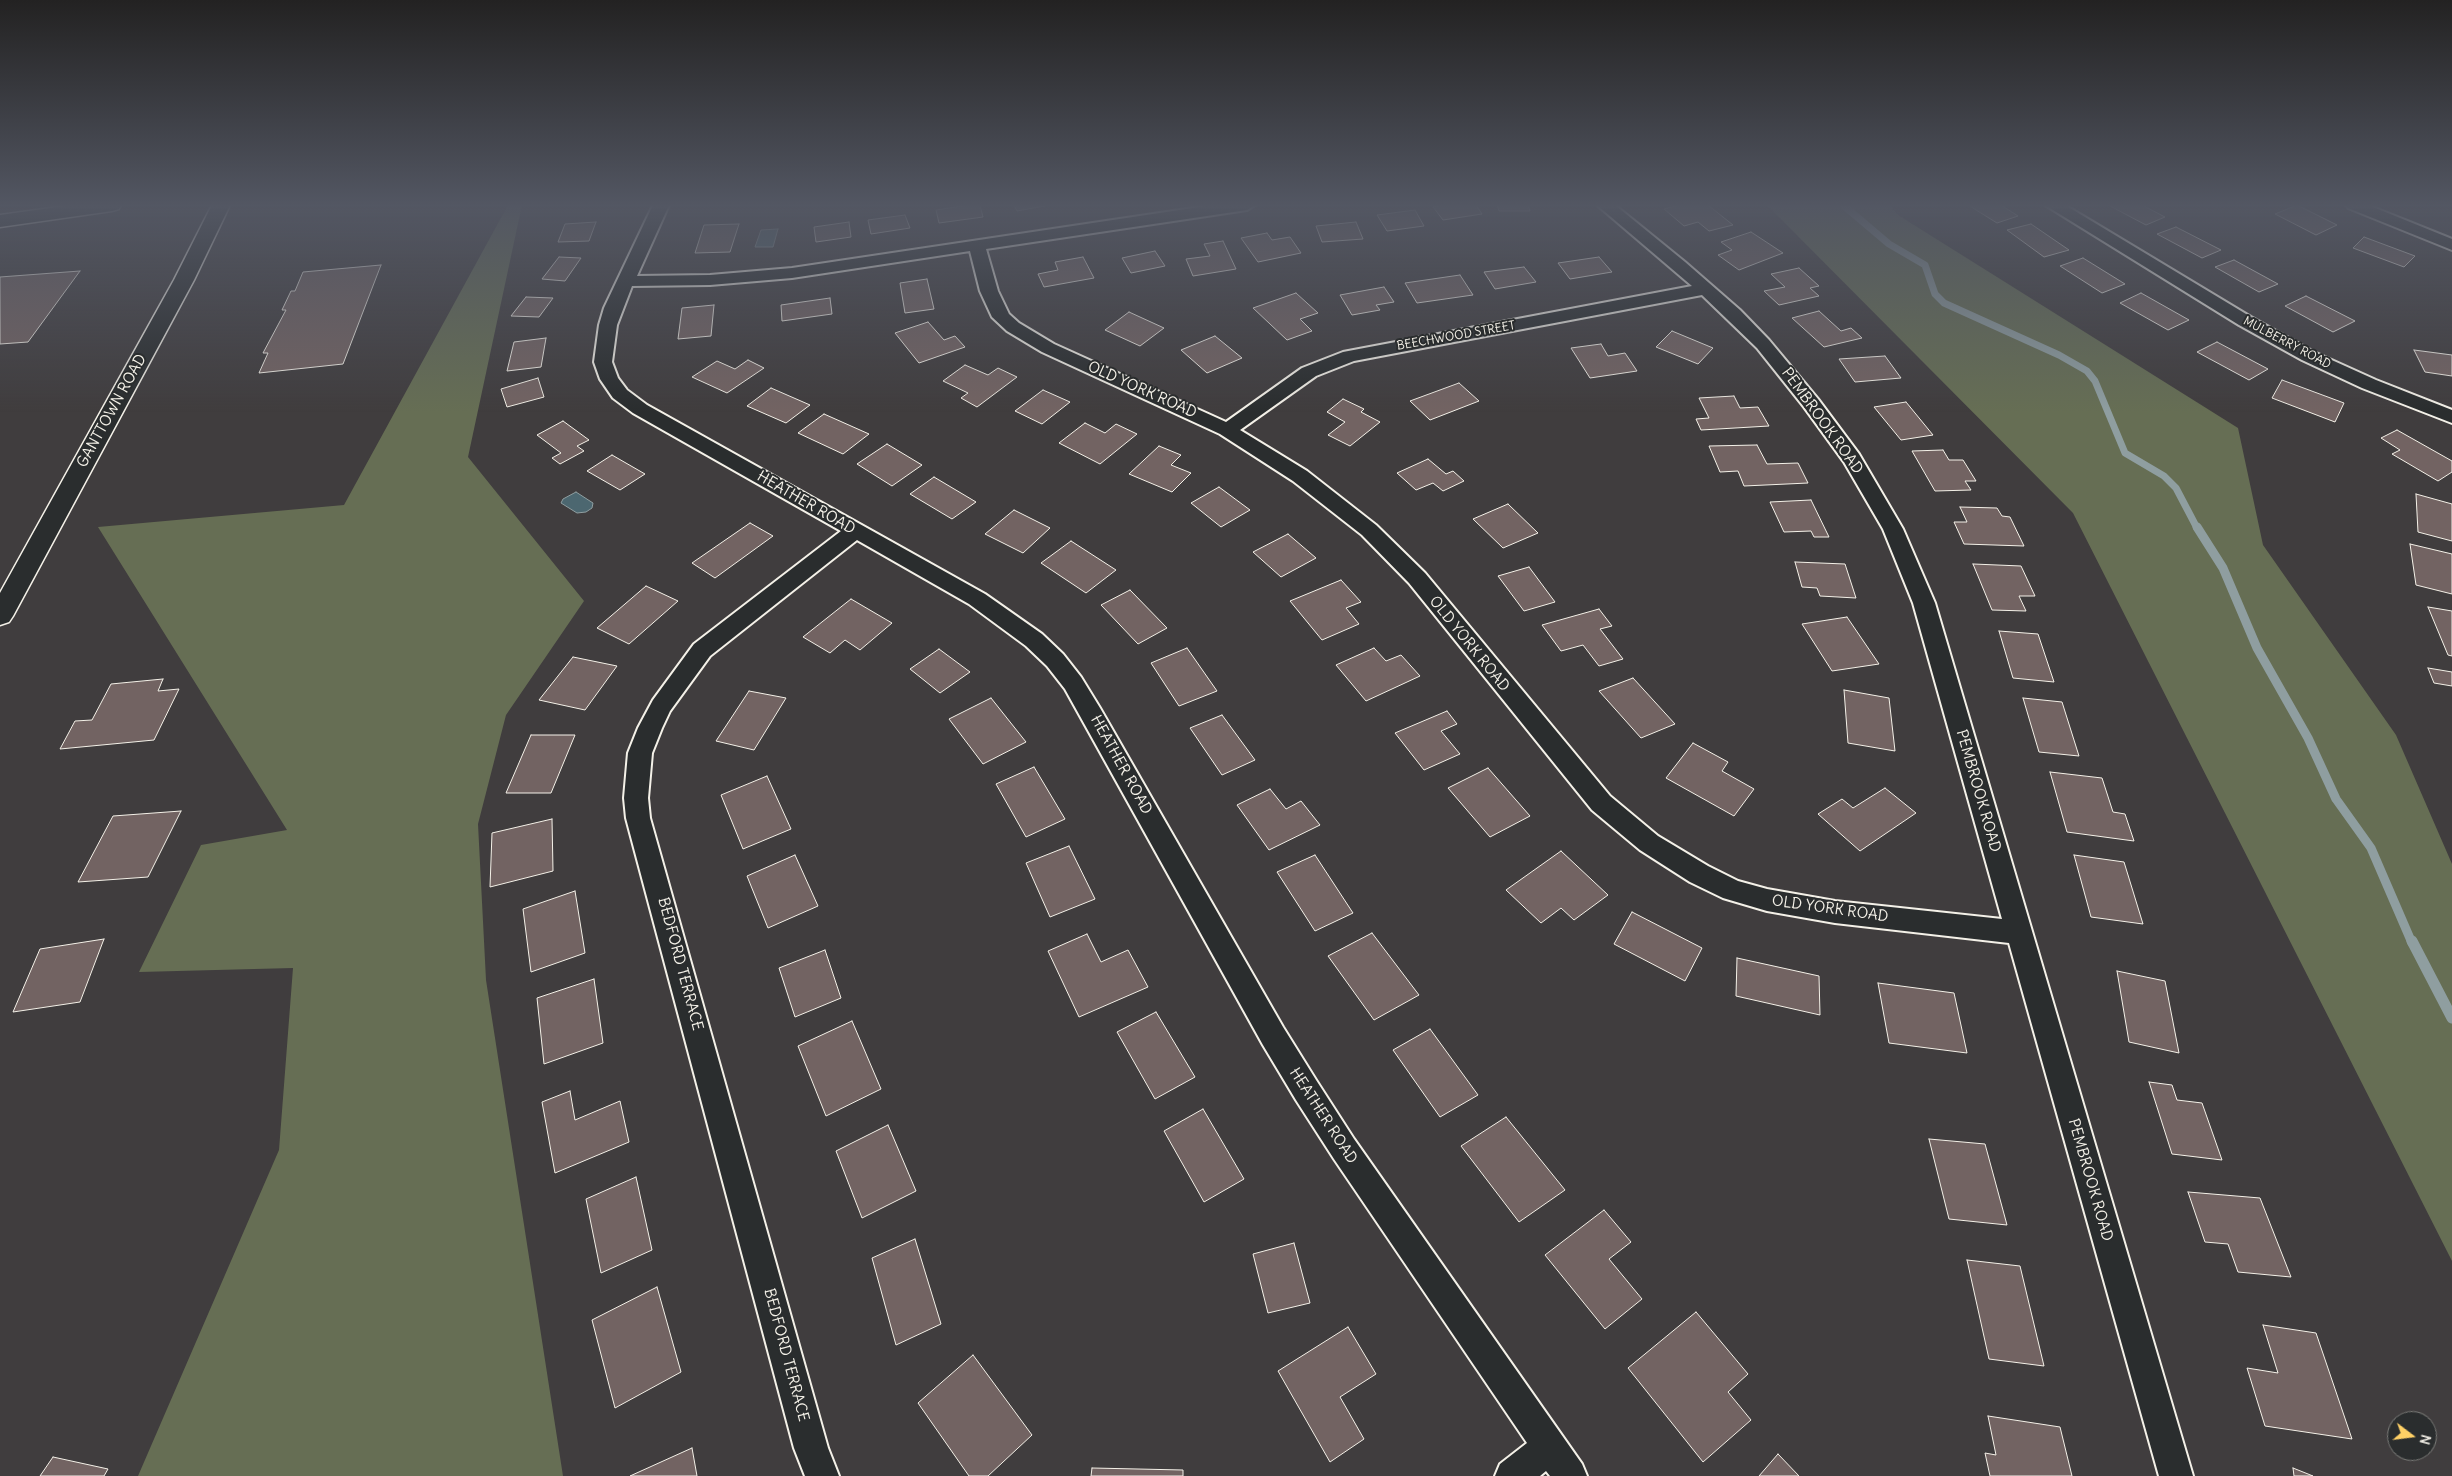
<!DOCTYPE html>
<style>
body{margin:0}
#map{position:relative;width:2452px;height:1476px;overflow:hidden;background:#403d3e;font-family:Delius,sans-serif}
canvas{display:block}
.north{position:absolute;left:2387px;top:1411px;width:50px;height:50px;box-sizing:border-box;background:#2a2d2e;border:1px solid #7b7b78;border-radius:50%;rotate:105deg;font-size:14px;font-weight:700;line-height:20px;text-align:center;color:#f4f1e8}
.north::after{content:'';display:block;margin:auto;width:18px;height:22px;background:#ffd166;clip-path:polygon(50% 0,100% 100%,50% 72%,0 100%)}
</style>
<div id="map">
<canvas width="2452" height="1476"></canvas>
<div class="north">N</div>
</div>
<script>
const ctx = document.querySelector('canvas').getContext('2d');
ctx.lineJoin = 'round';
function fill(path, color) { ctx.fillStyle = color; ctx.fill(path, 'evenodd'); }
const toPath = rows => new Path2D(rows.map(r => 'M' + r).join(''));
function stroke(path, color, width, dash) { ctx.strokeStyle = color; ctx.lineWidth = width; ctx.lineCap = dash ? 'butt' : 'round'; ctx.setLineDash(dash || []); ctx.stroke(path); }
function write(font, color, halo, rows, align = 'center') {
  ctx.font = font + ' Delius,sans-serif'; ctx.lineWidth = 4; ctx.setLineDash([]); ctx.textBaseline = 'middle'; ctx.strokeStyle = halo; ctx.fillStyle = color; for (const [text, x, y, turn = 0] of rows) {
    ctx.save(); ctx.translate(x, y); ctx.rotate((+turn || 0) * Math.PI / 180); ctx.textAlign = isNaN(turn) ? turn : align; if (halo) ctx.strokeText(text, 0, 0); ctx.fillText(text, 0, 0); ctx.restore();
  }
}
const green = toPath([
 [508,205,522,205,468,457,584,601,506,715,478,824,486,980,563,1476,138,1476,279,1150,293,968,139,972,201,845,287,830,98,527,344,505],
 [1767,205,1890,205,1898,215,2238,428,2263,545,2396,735,2452,864,2452,1261,2073,513]
]);
const water = toPath([
 [778,229,773,247,755,247,761,230,778,229],
 [576,492,593,503,592,508,586,512,577,513,561,503,563,499,576,492]
]);
const streamFar2 = toPath([
 [1843,205,1889,244,1925,265,1935,294,1944,303,2059,355,2087,371,2095,381,2125,453,2164,476,2176,488,2197,528]
]);
const streamFar1 = toPath([
 [2197,527,2223,568,2257,648,2308,738,2336,799,2371,848,2412,943]
]);
const stream = toPath([
 [2412,941,2452,1018]
]);
const building = toPath([
 [969,205,980,205,983,217,939,223,936,210,969,205],
 [1014,205,1050,205,1017,211,1014,205],
 [1441,205,1476,205,1482,214,1443,220,1433,207,1441,205],
 [1497,205,1528,205,1530,211,1499,211,1497,205],
 [1679,205,1708,205,1733,225,1709,231,1698,222,1684,226,1664,209,1679,205],
 [1968,205,2001,205,2018,216,1997,223,1968,205],
 [2108,205,2142,205,2165,217,2146,225,2108,205],
 [2297,205,2337,225,2316,235,2275,214,2297,205],
 [1415,210,1424,226,1387,231,1377,215,1415,210],
 [905,215,910,228,871,234,868,220,905,215],
 [596,222,589,241,558,242,565,224,596,222],
 [849,222,851,237,816,242,814,227,849,222],
 [1356,222,1363,239,1322,242,1316,226,1356,222],
 [739,224,730,252,695,253,704,225,739,224],
 [2031,224,2069,250,2044,257,2007,230,2031,224],
 [2176,227,2221,250,2202,258,2157,234,2176,227],
 [1751,232,1783,253,1739,270,1718,255,1732,250,1721,242,1751,232],
 [1267,233,1272,240,1290,237,1301,253,1258,262,1241,238,1267,233],
 [2364,237,2415,256,2404,267,2353,248,2364,237],
 [1223,241,1236,269,1193,276,1186,259,1210,256,1204,244,1223,241],
 [1155,251,1165,266,1131,273,1122,258,1155,251],
 [559,257,581,258,565,281,542,279,559,257],
 [1083,257,1094,278,1044,287,1038,274,1058,270,1055,262,1083,257],
 [1599,257,1612,272,1570,279,1558,263,1599,257],
 [2083,258,2125,284,2102,293,2060,266,2083,258],
 [2234,260,2278,284,2259,292,2215,267,2234,260],
 [381,265,343,364,259,373,268,353,263,353,286,310,282,310,291,291,295,291,303,272,381,265],
 [1524,267,1536,282,1495,289,1484,272,1524,267],
 [1799,268,1819,286,1810,288,1819,296,1779,305,1764,291,1785,287,1771,274,1799,268],
 [80,271,28,342,0,344,0,277,80,271],
 [1460,275,1473,295,1417,303,1405,283,1460,275],
 [927,279,934,309,905,313,900,283,927,279],
 [1384,287,1394,302,1376,305,1380,310,1352,315,1340,295,1384,287],
 [1296,293,1318,313,1300,319,1312,331,1287,340,1253,308,1296,293],
 [2141,293,2189,320,2168,330,2120,303,2141,293],
 [2306,296,2355,321,2333,332,2285,306,2306,296],
 [526,297,553,298,539,317,511,316,526,297],
 [830,298,832,314,782,321,781,305,830,298],
 [714,305,711,336,678,339,682,308,714,305],
 [1819,311,1841,331,1851,328,1862,338,1824,347,1792,318,1819,311],
 [1129,312,1164,328,1140,346,1105,330,1129,312],
 [928,322,944,340,955,336,965,347,919,363,895,333,928,322],
 [1672,331,1713,348,1698,364,1656,347,1672,331],
 [1215,336,1242,358,1207,373,1181,350,1215,336],
 [546,338,541,367,507,371,514,342,546,338],
 [2217,342,2268,369,2249,380,2197,352,2217,342],
 [1601,344,1608,356,1625,353,1637,371,1590,378,1571,348,1601,344],
 [2414,350,2452,355,2452,376,2425,372,2414,350],
 [1885,356,1901,378,1855,382,1839,359,1885,356],
 [748,360,764,368,727,393,692,377,717,361,735,369,748,360],
 [965,365,988,375,998,368,1017,377,977,407,961,398,968,393,943,381,965,365],
 [538,378,544,397,507,407,501,389,538,378],
 [2282,380,2344,403,2335,422,2272,398,2282,380],
 [1459,383,1479,401,1430,420,1410,401,1459,383],
 [771,388,810,405,786,423,747,406,771,388],
 [1043,390,1070,402,1042,424,1015,411,1043,390],
 [1734,396,1740,408,1758,407,1769,426,1701,430,1696,419,1709,418,1699,398,1734,396],
 [1343,399,1364,409,1361,412,1380,422,1350,446,1328,435,1345,422,1327,412,1343,399],
 [1906,402,1933,435,1901,440,1874,407,1906,402],
 [824,414,869,434,843,454,798,433,824,414],
 [563,421,589,440,577,446,584,451,560,464,552,458,561,453,537,435,563,421],
 [1085,423,1105,433,1116,424,1137,434,1100,464,1059,443,1085,423],
 [2397,430,2452,461,2452,472,2438,481,2392,454,2400,450,2381,438,2397,430],
 [887,444,922,465,892,486,857,464,887,444],
 [1757,445,1767,464,1798,463,1808,483,1744,486,1738,471,1720,472,1709,446,1757,445],
 [1159,446,1181,455,1171,465,1191,473,1172,492,1129,474,1159,446],
 [1943,450,1949,460,1963,460,1976,481,1965,481,1971,490,1935,491,1912,451,1943,450],
 [612,455,645,474,620,490,587,471,612,455],
 [1428,459,1446,474,1453,471,1464,481,1443,491,1433,483,1416,490,1397,473,1428,459],
 [934,477,976,502,952,519,910,494,934,477],
 [1219,487,1250,510,1221,527,1191,503,1219,487],
 [2416,494,2452,504,2452,541,2418,532,2416,494],
 [1811,500,1829,537,1814,537,1811,531,1784,532,1770,502,1811,500],
 [1508,504,1538,533,1503,548,1473,519,1508,504],
 [1960,507,1997,508,2002,516,2010,517,2024,546,1964,544,1954,522,1967,522,1960,507],
 [1014,510,1050,528,1023,553,985,534,1014,510],
 [750,523,773,536,715,578,692,563,750,523],
 [1288,534,1316,558,1281,577,1253,552,1288,534],
 [1071,541,1116,570,1086,593,1041,563,1071,541],
 [2410,544,2452,554,2452,594,2416,585,2410,544],
 [1795,562,1845,564,1856,598,1820,596,1817,588,1802,587,1795,562],
 [1973,564,2021,566,2035,596,2019,596,2026,611,1992,610,1973,564],
 [1529,567,1555,602,1524,611,1498,576,1529,567],
 [1341,580,1361,602,1346,608,1359,624,1322,640,1290,601,1341,580],
 [646,586,678,601,629,644,597,628,646,586],
 [1130,590,1167,628,1138,644,1101,605,1130,590],
 [851,599,892,623,860,650,845,640,830,653,803,637,851,599],
 [2428,607,2452,611,2452,656,2448,655,2428,607],
 [1599,609,1612,626,1600,629,1623,659,1599,666,1583,645,1561,651,1542,625,1599,609],
 [1847,617,1879,664,1832,671,1802,624,1847,617],
 [1999,631,2038,634,2054,682,2013,678,1999,631],
 [1187,648,1217,691,1179,706,1151,663,1187,648],
 [1374,648,1386,661,1401,655,1420,676,1366,701,1336,665,1374,648],
 [939,649,970,672,940,693,910,669,939,649],
 [573,657,617,666,585,710,539,700,573,657],
 [2428,668,2452,672,2452,686,2434,683,2428,668],
 [1633,678,1675,724,1641,738,1599,691,1633,678],
 [163,679,158,691,179,689,154,740,60,749,75,721,92,720,111,684,163,679],
 [1844,690,1889,698,1895,751,1848,743,1844,690],
 [749,691,786,698,754,750,716,741,749,691],
 [991,698,1026,742,983,764,949,719,991,698],
 [2023,698,2062,702,2079,756,2039,752,2023,698],
 [1447,711,1457,724,1441,731,1460,754,1424,770,1395,733,1447,711],
 [1222,715,1255,760,1222,775,1190,728,1222,715],
 [531,735,575,735,551,793,506,793,531,735],
 [1693,743,1728,762,1722,771,1754,789,1734,816,1666,778,1693,743],
 [1034,767,1065,819,1026,837,996,784,1034,767],
 [1488,768,1530,816,1490,837,1448,788,1488,768],
 [2050,772,2102,778,2113,812,2125,814,2134,841,2067,832,2050,772],
 [767,776,791,829,743,849,721,795,767,776],
 [1885,788,1916,813,1860,851,1818,814,1842,799,1853,808,1885,788],
 [1270,789,1286,809,1301,801,1320,825,1269,850,1237,805,1270,789],
 [181,811,148,877,78,882,113,816,181,811],
 [552,819,553,871,490,887,492,833,552,819],
 [1069,846,1095,899,1050,917,1026,863,1069,846],
 [1561,851,1608,895,1574,920,1561,908,1541,923,1506,890,1561,851],
 [795,855,818,906,768,928,747,876,795,855],
 [1315,855,1353,913,1315,931,1277,872,1315,855],
 [2074,855,2124,862,2143,924,2091,917,2074,855],
 [575,891,585,953,531,972,523,909,575,891],
 [1632,912,1702,948,1685,981,1614,944,1632,912],
 [1372,933,1419,995,1374,1020,1328,956,1372,933],
 [1087,934,1101,962,1128,950,1148,987,1079,1017,1048,951,1087,934],
 [104,939,80,1002,13,1012,40,949,104,939],
 [825,950,841,998,795,1017,779,968,825,950],
 [1737,958,1819,976,1820,1015,1736,996,1737,958],
 [2117,971,2165,981,2179,1053,2129,1042,2117,971],
 [594,979,603,1043,544,1064,537,998,594,979],
 [1878,983,1954,993,1967,1053,1889,1043,1878,983],
 [1156,1012,1195,1077,1155,1099,1117,1032,1156,1012],
 [852,1021,881,1089,826,1116,798,1046,852,1021],
 [1430,1029,1478,1095,1440,1117,1393,1050,1430,1029],
 [2149,1082,2172,1085,2177,1100,2202,1103,2222,1160,2172,1154,2149,1082],
 [570,1091,575,1120,620,1101,629,1142,555,1173,542,1102,570,1091],
 [1203,1109,1244,1179,1204,1202,1164,1131,1203,1109],
 [1506,1117,1565,1190,1519,1222,1461,1146,1506,1117],
 [888,1125,916,1191,862,1218,836,1151,888,1125],
 [1929,1139,1985,1144,2007,1225,1949,1219,1929,1139],
 [636,1177,652,1250,601,1273,586,1199,636,1177],
 [2188,1192,2260,1198,2291,1277,2238,1272,2228,1244,2205,1242,2188,1192],
 [1604,1210,1631,1242,1609,1259,1642,1299,1605,1329,1545,1255,1604,1210],
 [915,1239,941,1324,896,1345,872,1258,915,1239],
 [1294,1243,1310,1303,1268,1313,1253,1254,1294,1243],
 [1967,1260,2020,1266,2044,1366,1989,1359,1967,1260],
 [657,1287,681,1372,615,1408,592,1320,657,1287],
 [1696,1312,1748,1374,1728,1392,1751,1420,1703,1462,1628,1368,1696,1312],
 [2263,1325,2316,1333,2352,1439,2265,1426,2247,1368,2278,1373,2263,1325],
 [1348,1327,1376,1374,1340,1397,1364,1439,1330,1462,1278,1371,1348,1327],
 [973,1355,1032,1435,988,1476,969,1476,918,1403,973,1355],
 [1988,1416,2060,1427,2072,1476,1990,1476,1985,1453,1996,1455,1988,1416],
 [692,1448,697,1476,630,1476,692,1448],
 [1778,1454,1799,1476,1759,1476,1778,1454],
 [53,1457,108,1469,104,1476,40,1476,53,1457],
 [1092,1468,1183,1470,1183,1476,1091,1476,1092,1468],
 [2293,1468,2313,1476,2294,1476,2293,1468]
]);
const street = toPath([
 [653,205,669,205,637,276,710,275,792,268,1213,205,1255,205,1247,210,986,249,998,291,1009,314,1019,323,1054,344,1226,422,1302,368,1343,352,1692,286,1597,205,1615,205,1685,262,1740,310,1769,340,1818,399,1859,454,1903,529,1935,603,2193,1476,2159,1476,2009,943,1835,923,1767,911,1723,898,1690,882,1640,850,1592,810,1409,583,1362,535,1293,481,1220,434,1042,352,1007,331,992,317,980,291,970,251,792,278,710,285,632,286,617,325,612,362,618,378,627,390,647,405,985,594,1042,634,1063,654,1081,677,1100,708,1283,1027,1316,1080,1354,1139,1582,1464,1587,1476,1550,1476,1546,1471,1540,1476,1495,1476,1500,1464,1527,1443,1334,1159,1296,1100,1263,1045,1065,689,1047,666,1026,646,969,604,857,540,710,656,670,711,662,728,652,753,648,798,650,818,828,1448,839,1476,805,1476,794,1448,626,818,624,798,628,753,638,728,653,700,694,644,841,531,633,413,613,398,600,379,594,362,599,325,604,308,653,205],
 [1702,295,1757,348,1804,407,1844,462,1883,529,1913,603,2002,919,1835,901,1767,889,1738,881,1708,866,1658,836,1610,796,1425,573,1376,525,1307,471,1240,430,1316,376,1354,361,1702,295],
 [2045,205,2065,205,2251,317,2314,352,2376,380,2452,410,2452,423,2362,388,2302,360,2239,325,2045,205],
 [2346,205,2368,205,2452,239,2452,250,2348,208,2346,205]
]);
const secondary = toPath([
 [72,205,121,205,119,209,112,211,0,227,0,215,72,205],
 [212,205,230,205,194,280,13,616,9,622,0,625,0,593,174,280,212,205]
]);
const farStreetnames = [
 ["BEECHWOOD STREET",1456,336,-10],
 ["MULBERRY ROAD",2287,343,28]
];
const streetNames = [
 ["OLD YORK ROAD",1142,390,24],
 ["GANTTOWN ROAD",112,411,-61],
 ["PEMBROOK ROAD",1822,421,54],
 ["HEATHER ROAD",806,503,30],
 ["OLD YORK ROAD",1469,644,51],
 ["HEATHER ROAD",1121,765,61],
 ["PEMBROOK ROAD",1978,791,74],
 ["OLD YORK ROAD",1830,909,8],
 ["BEDFORD TERRACE",680,964,75],
 ["HEATHER ROAD",1323,1116,57],
 ["PEMBROOK ROAD",2090,1180,74],
 ["BEDFORD TERRACE",786,1355,75]
];
fill(green, '#666e54');
fill(water, '#4c6770');
stroke(water, '#8f9ea0', 1);
stroke(streamFar2, '#8f9ea0', 7);
stroke(streamFar1, '#8f9ea0', 9);
stroke(stream, '#8f9ea0', 11);
fill(building, '#726362');
stroke(building, '#f4f1e8', 1);
stroke(street, '#f4f1e8', 4);
stroke(secondary, '#f4f1e8', 3);
fill(street, '#2a2d2e');
fill(secondary, '#2a2d2e');
const sky = ctx.createLinearGradient(0, 0, 0, 412);
sky.addColorStop(0, '#232222');
sky.addColorStop(0.5, '#535763');
sky.addColorStop(1, '#53576300');
ctx.fillStyle = sky;
ctx.fillRect(0, 0, 2452, 412);
write('12px', '#f4f1e8', '#2a2d2e', farStreetnames);
write('15px', '#f4f1e8', '#2a2d2e', streetNames);
</script>
